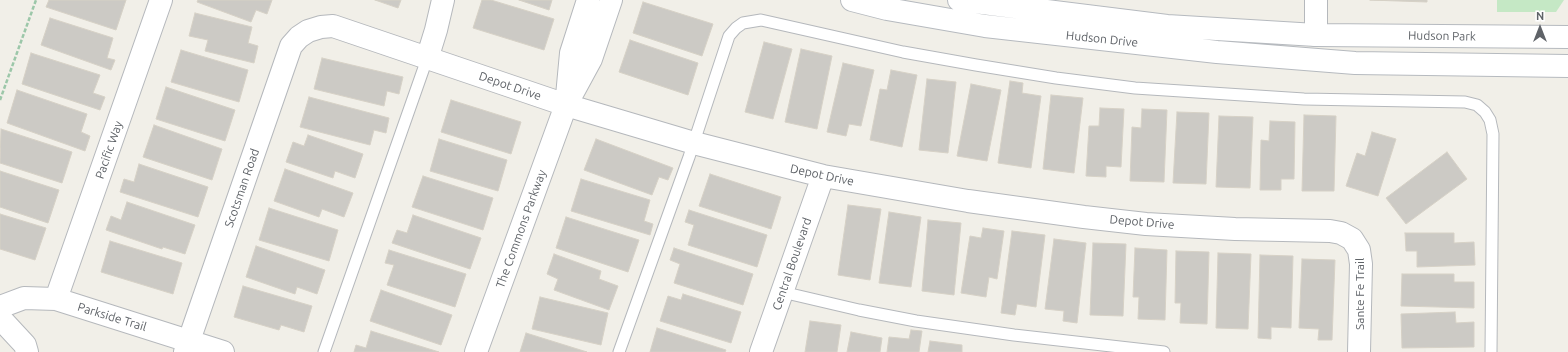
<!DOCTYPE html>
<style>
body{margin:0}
#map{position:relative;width:1568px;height:352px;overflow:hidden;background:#f1efe8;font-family:Ubuntu,sans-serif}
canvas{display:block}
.north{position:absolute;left:1520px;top:8px;width:40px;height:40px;-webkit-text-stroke:3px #fff;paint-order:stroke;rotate:0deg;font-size:11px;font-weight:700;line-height:16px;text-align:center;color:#5f6368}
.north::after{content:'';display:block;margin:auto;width:14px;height:18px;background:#5f6368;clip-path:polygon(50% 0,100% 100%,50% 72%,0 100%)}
</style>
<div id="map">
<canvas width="1568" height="352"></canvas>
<div class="north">N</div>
</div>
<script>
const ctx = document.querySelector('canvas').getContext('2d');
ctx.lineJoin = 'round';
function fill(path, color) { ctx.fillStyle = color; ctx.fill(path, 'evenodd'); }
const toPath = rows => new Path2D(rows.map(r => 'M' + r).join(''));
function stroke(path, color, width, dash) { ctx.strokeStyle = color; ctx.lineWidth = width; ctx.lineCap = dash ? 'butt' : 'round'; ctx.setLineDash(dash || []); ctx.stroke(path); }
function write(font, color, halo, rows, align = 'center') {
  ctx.font = font + ' Ubuntu,sans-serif'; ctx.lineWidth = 4; ctx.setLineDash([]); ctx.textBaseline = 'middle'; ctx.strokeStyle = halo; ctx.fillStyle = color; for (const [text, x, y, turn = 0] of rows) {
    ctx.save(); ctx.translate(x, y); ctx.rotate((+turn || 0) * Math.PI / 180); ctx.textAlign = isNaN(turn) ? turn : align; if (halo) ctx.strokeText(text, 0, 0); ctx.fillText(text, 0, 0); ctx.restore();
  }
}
const green = toPath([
 [1497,0,1564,0,1556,12,1497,12]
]);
const building = toPath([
 [49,0,126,0,116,30,46,7,49,0],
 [198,0,272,0,267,14,256,10,251,22,197,2,198,0],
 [375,0,401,0,398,8,375,0],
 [482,0,491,0,554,19,544,50,473,28,482,0],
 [519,0,552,0,549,10,519,0],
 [1370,0,1427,0,1427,2,1370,0],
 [643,2,713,24,702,56,633,33,643,2],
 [195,13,252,27,248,43,258,46,254,63,205,51,208,40,189,36,195,13],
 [50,18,113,38,107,58,115,60,111,70,41,45,50,18],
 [630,40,698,63,688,95,619,72,630,40],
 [764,42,792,49,773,119,745,112,764,42],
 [801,49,832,56,817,129,785,122,801,49],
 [181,50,248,70,239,102,171,82,181,50],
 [31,53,100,75,93,93,105,97,100,110,22,84,31,53],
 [322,58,403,77,399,94,387,91,384,106,314,89,322,58],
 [843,63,874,70,861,126,849,124,846,136,827,132,843,63],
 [891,70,917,75,902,147,870,140,880,89,887,90,891,70],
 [927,79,956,82,948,153,919,150,927,79],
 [1010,81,1023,83,1022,93,1041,96,1031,168,998,163,1010,81],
 [971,84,1001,90,987,161,957,156,971,84],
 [166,87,235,110,225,141,156,119,166,87],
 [17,90,87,114,81,132,90,136,85,151,7,123,17,90],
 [1051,95,1083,98,1074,173,1043,169,1051,95],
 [309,97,389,118,386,133,374,130,370,145,300,127,309,97],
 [451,100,521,122,511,154,441,132,451,100],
 [1100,108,1124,109,1121,167,1106,166,1106,177,1086,176,1089,126,1099,126,1100,108],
 [1142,109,1167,110,1164,182,1130,181,1132,127,1141,128,1142,109],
 [1177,112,1209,113,1206,184,1173,183,1177,112],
 [1304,115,1336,116,1334,191,1302,191,1304,115],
 [1219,116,1253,117,1250,188,1216,187,1219,116],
 [1270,121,1295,122,1294,179,1281,179,1281,190,1260,190,1261,140,1269,141,1270,121],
 [154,125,222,149,212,180,143,157,154,125],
 [1,129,72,152,62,183,0,163,1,129],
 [1372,132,1396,139,1378,196,1346,186,1357,153,1365,156,1372,132],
 [308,135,363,154,355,178,335,171,333,178,286,162,293,142,304,146,308,135],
 [439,139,507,160,498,191,430,171,439,139],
 [596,139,673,168,668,180,659,177,652,195,584,170,596,139],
 [1447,152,1467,179,1406,224,1386,198,1447,152],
 [139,164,208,187,198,217,120,192,124,179,134,182,139,164],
 [285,169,353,193,344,217,322,209,319,217,274,201,285,169],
 [0,171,59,190,48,223,0,207,0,171],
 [710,174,781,197,771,229,699,206,710,174],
 [423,176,493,198,483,230,412,207,423,176],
 [581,179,650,200,644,221,653,224,650,235,571,211,581,179],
 [127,202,195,225,185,254,163,247,162,249,106,230,111,216,121,220,127,202],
 [848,205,881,209,870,280,838,275,848,205],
 [269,208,338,230,329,261,259,240,269,208],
 [689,210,767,235,757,267,688,245,694,225,685,222,689,210],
 [889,212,921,217,911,287,879,283,889,212],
 [0,214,46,228,35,260,0,249,0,214],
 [413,215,481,238,470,269,392,243,397,230,407,233,413,215],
 [566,217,639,240,628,272,556,248,566,217],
 [928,220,961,223,954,295,922,291,928,220],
 [983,228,1004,231,997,279,989,277,986,297,961,293,970,236,981,238,983,228],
 [1012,231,1045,235,1036,307,1017,304,1015,315,1001,313,1012,231],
 [1405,233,1454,233,1454,243,1474,242,1475,265,1417,267,1417,251,1406,251,1405,233],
 [1054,239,1086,243,1077,323,1063,321,1064,311,1045,309,1054,239],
 [110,241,182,263,173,294,101,272,110,241],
 [1093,243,1126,244,1123,316,1090,315,1093,243],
 [256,246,325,270,317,294,297,287,295,294,246,277,256,246],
 [674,248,753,274,743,305,674,283,680,264,670,260,674,248],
 [1135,248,1167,250,1165,320,1138,319,1139,297,1133,297,1135,248],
 [389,250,466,274,455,307,387,285,394,265,385,263,389,250],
 [1176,251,1209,252,1207,324,1180,323,1181,303,1175,303,1176,251],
 [1218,253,1251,254,1248,329,1216,328,1218,253],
 [554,254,601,271,599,279,618,286,609,310,554,290,558,279,547,274,554,254],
 [1260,255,1293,256,1291,328,1271,327,1271,339,1258,338,1260,255],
 [1302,259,1335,260,1332,340,1318,340,1319,329,1299,328,1302,259],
 [1402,274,1454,274,1454,282,1474,282,1474,308,1401,306,1402,274],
 [243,286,312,306,304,332,281,325,279,330,234,317,243,286],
 [381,290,452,315,441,345,370,321,381,290],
 [683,294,741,312,731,343,660,321,668,296,681,300,683,294],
 [540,297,608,313,601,345,532,329,540,297],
 [1455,312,1456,323,1474,322,1474,347,1402,348,1401,314,1455,312],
 [810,321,841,325,837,352,805,352,810,321],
 [657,328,726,350,725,352,650,352,657,328],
 [911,330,922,331,919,352,887,352,889,337,909,339,911,330],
 [371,331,439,352,354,352,356,345,366,348,371,331],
 [851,332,882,338,880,352,847,352,851,332],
 [526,333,587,352,520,352,526,333],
 [930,341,962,345,962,352,928,352,930,341]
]);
const path = toPath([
 [0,100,36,0]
]);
const lane = toPath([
 [782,292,859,310,916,321,1014,335,1164,352],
 [324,352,427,59],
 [619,352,689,157,729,36,736,28,743,23,761,20,903,52,976,65,1056,78,1135,88,1304,99,1465,102,1477,105,1485,112,1490,120,1493,134,1491,352]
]);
const street = toPath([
 [1316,35,1316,0],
 [427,59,436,30,443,0],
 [567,96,571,53,588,0],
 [56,299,161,0],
 [0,307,24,298,56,299,223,352],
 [0,318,25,345,27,352],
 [185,352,291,46,299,37,308,31,321,27,333,26,566,105,694,143,823,176,968,201,1084,217,1146,224,1235,229,1330,231,1341,233,1352,239,1359,250,1361,264,1359,352],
 [476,352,566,105,591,59,611,0],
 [761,352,823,176]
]);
const secondary = toPath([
 [852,0,887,9,985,26,1217,52,1355,63,1568,66],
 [959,0,1167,26,1316,35,1568,37]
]);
const streetNames = [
 ["Hudson Park",1442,36,1],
 ["Hudson Drive",1102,39,6],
 ["Depot Drive",510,86,19],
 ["Pacific Way",109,150,-71],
 ["Depot Drive",822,175,12],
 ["Scotsman Road",242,188,-71],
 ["Depot Drive",1142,222,5],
 ["The Commons Parkway",521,229,-70],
 ["Central Boulevard",792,264,-71],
 ["Sante Fe Trail",1360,294,-90],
 ["Parkside Trail",112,317,17]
];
fill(green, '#c5e8c5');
fill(building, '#cccac5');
stroke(building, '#d6d1c6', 1);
stroke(lane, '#b5b8bc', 13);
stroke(street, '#b5b8bc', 24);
stroke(secondary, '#b6babf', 24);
stroke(path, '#9cc7a9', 2.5, [4, 2]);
stroke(lane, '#fff', 11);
stroke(street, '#fff', 22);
stroke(secondary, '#fff', 22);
write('12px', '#5f6368', '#fff', streetNames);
</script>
